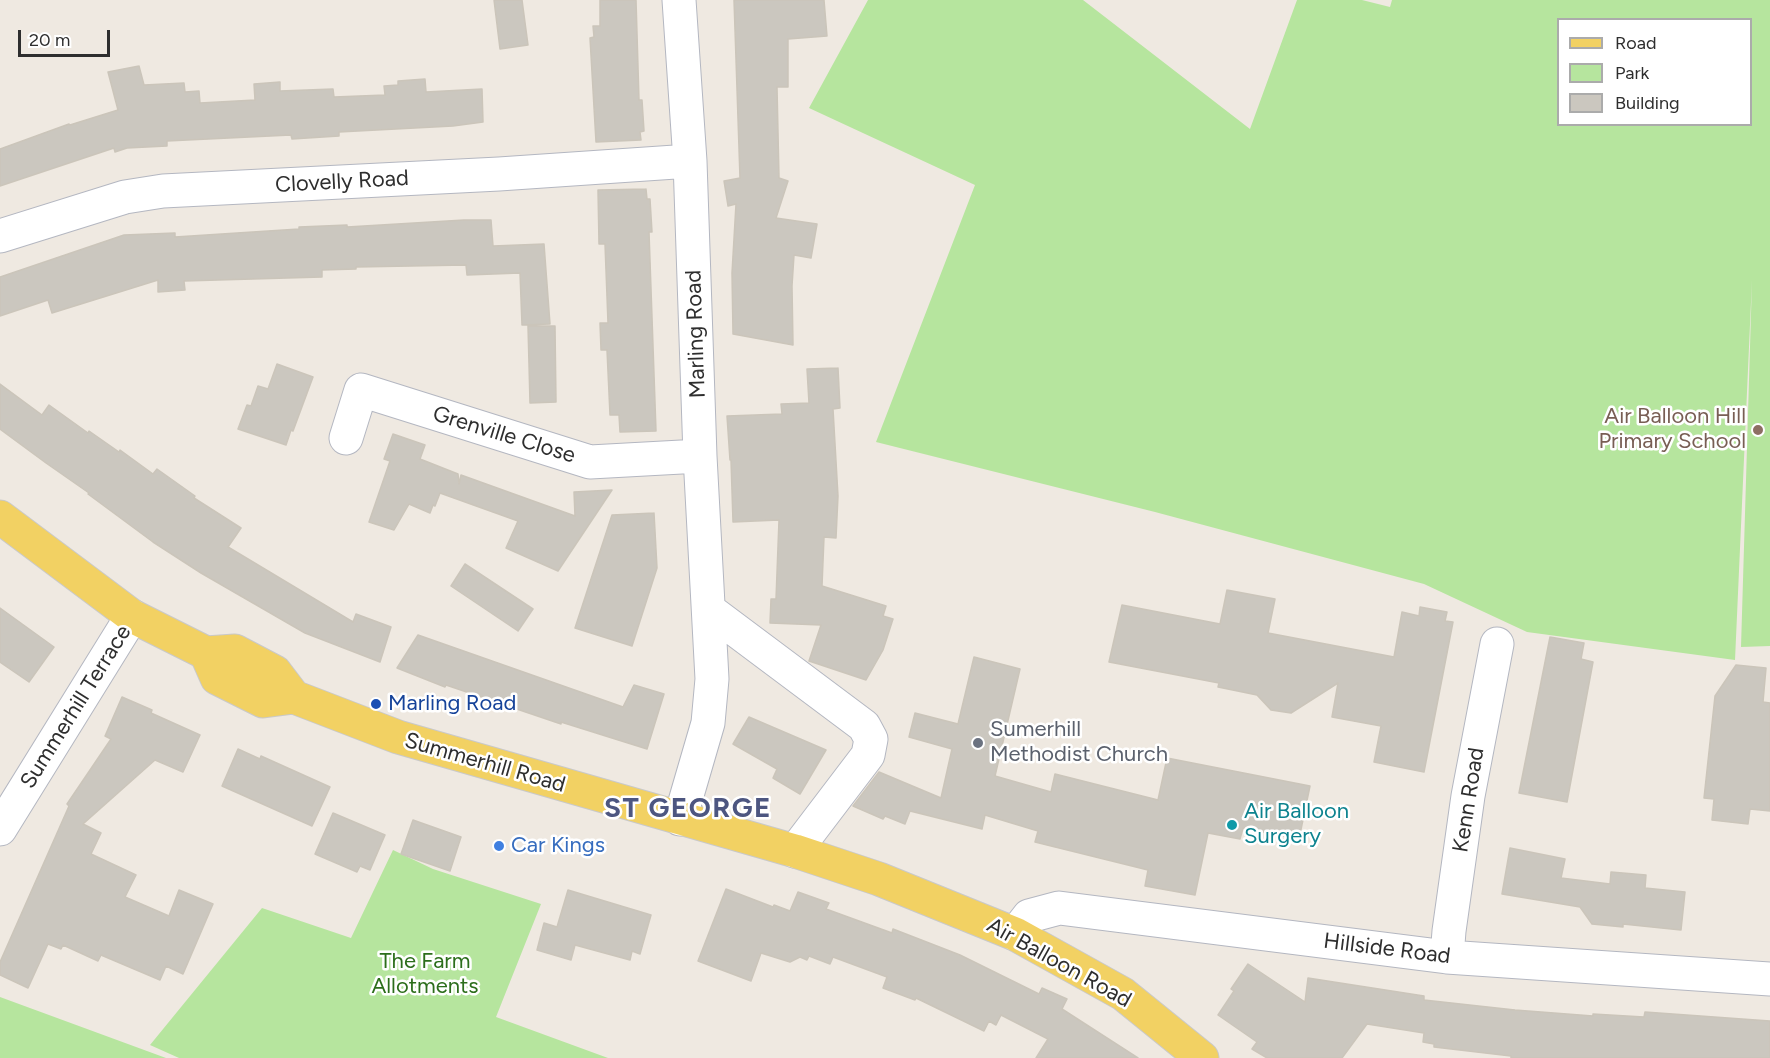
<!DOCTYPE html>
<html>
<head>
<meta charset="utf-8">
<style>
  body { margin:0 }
  #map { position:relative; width:1770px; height:1058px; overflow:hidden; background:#efe9e1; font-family:Figtree,sans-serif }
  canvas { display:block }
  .legend { position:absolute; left:1557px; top:18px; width:195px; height:108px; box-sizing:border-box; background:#fff; border:2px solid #ababab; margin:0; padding:8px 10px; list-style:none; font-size:18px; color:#2e2e2e }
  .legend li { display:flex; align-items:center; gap:12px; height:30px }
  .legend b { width:30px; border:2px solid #ababab }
  .scale { position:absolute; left:18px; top:30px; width:92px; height:27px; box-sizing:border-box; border:3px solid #2e2e2e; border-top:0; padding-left:8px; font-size:18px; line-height:21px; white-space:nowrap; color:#2e2e2e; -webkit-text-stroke:4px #fff; paint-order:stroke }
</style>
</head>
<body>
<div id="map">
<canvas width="1770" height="1058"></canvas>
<ul class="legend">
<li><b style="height:8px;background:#f2d163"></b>Road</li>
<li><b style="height:16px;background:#b6e59e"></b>Park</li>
<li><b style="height:16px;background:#cbc7bf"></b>Building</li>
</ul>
<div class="scale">20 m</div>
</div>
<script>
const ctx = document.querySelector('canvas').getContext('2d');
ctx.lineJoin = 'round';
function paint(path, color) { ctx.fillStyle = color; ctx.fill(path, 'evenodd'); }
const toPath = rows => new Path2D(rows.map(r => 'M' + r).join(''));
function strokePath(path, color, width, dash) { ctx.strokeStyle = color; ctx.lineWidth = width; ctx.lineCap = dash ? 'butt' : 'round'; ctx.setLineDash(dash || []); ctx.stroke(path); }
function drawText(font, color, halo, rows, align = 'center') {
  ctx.font = font + ' Figtree,sans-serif'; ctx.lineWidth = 5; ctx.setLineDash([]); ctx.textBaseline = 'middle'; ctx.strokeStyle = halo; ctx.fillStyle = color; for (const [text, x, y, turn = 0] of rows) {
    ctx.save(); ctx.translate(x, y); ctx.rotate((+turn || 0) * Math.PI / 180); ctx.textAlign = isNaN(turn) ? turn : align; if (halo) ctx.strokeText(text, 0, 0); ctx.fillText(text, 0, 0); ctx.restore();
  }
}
paint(toPath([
  [868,0,1083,0,1250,129,1297,0,1362,0,1390,7,1392,0,1770,0,1770,646,1741,647,1752,280,1735,660,1527,632,1424,584,1155,512,876,442,975,185,809,108],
  [1558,20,1750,20,1750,124,1558,124],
  [393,850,433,869,541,904,496,1017,608,1058,179,1058,150,1045,262,908,351,938],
  [0,997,166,1058,0,1058]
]), '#b6e59e');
const building = toPath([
  [494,0,522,0,528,45,500,49,494,0],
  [600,0,636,0,639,100,642,100,644,131,640,132,641,140,596,142,590,38,594,37,593,26,600,26,600,0],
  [734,0,824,0,827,36,788,39,788,87,777,87,779,178,788,181,776,218,817,224,811,258,794,255,792,286,793,345,733,334,732,273,736,204,728,206,724,181,740,178,734,0],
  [139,66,144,85,184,83,185,92,199,91,200,103,255,100,254,84,280,82,280,91,333,89,334,97,385,95,384,86,398,85,398,81,425,79,426,92,482,89,483,122,453,126,339,132,339,136,292,139,291,135,167,141,167,146,127,148,115,152,114,148,0,186,0,149,69,124,70,125,118,110,108,72,139,66],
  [646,189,647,199,650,199,652,232,649,232,656,431,620,432,619,415,610,415,607,350,601,350,600,323,608,323,605,244,599,244,598,190,646,189],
  [464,220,491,220,493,246,544,244,550,324,522,325,520,273,467,275,466,265,356,267,356,269,322,270,322,277,184,281,185,290,158,292,158,280,52,313,48,300,0,316,0,277,124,235,175,233,175,237,299,229,299,227,347,225,347,227,464,220],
  [528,326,555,326,556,402,530,403,528,326],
  [277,364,313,377,293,431,291,430,286,445,238,429,247,405,251,406,258,386,268,389,277,364],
  [838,368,840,408,833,409,838,496,836,538,824,537,822,586,886,606,883,616,893,619,883,650,866,680,809,661,821,625,770,623,771,599,776,599,779,520,733,522,731,460,730,460,727,416,782,414,781,404,809,403,807,369,838,368],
  [0,384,42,415,49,405,88,433,89,431,119,452,120,450,153,474,157,469,195,496,194,498,241,528,228,547,353,622,356,614,391,627,380,662,305,633,201,573,153,542,88,494,89,493,46,463,0,429,0,384],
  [393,434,425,445,420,459,458,474,459,484,461,475,575,516,574,492,612,490,558,571,506,548,518,521,440,493,435,506,433,505,430,513,409,504,394,530,369,522,390,461,384,459,393,434],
  [654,513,657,568,632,646,575,628,612,515,654,513],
  [465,564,533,609,518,631,451,586,465,564],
  [1227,590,1275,599,1268,633,1394,657,1402,612,1419,616,1420,607,1447,612,1445,621,1453,622,1424,772,1374,762,1381,726,1332,717,1338,683,1291,713,1271,710,1257,695,1218,687,1219,683,1109,662,1122,605,1220,624,1227,590],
  [0,608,54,647,29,682,0,662,0,608],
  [418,635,623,707,634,685,664,694,647,749,561,722,561,724,446,685,445,687,397,668,418,635],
  [1550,637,1584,643,1581,659,1593,662,1567,802,1519,793,1550,637],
  [974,657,1020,669,995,776,1051,792,1055,774,1158,800,1167,758,1310,786,1299,839,1243,828,1240,839,1208,833,1195,895,1145,886,1148,870,1035,842,1038,831,985,815,982,829,910,811,905,824,885,816,883,819,853,806,879,772,941,798,952,749,909,737,915,713,958,724,974,657],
  [1736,665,1766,668,1763,702,1770,703,1770,811,1750,809,1748,824,1712,820,1714,799,1704,798,1715,696,1736,665],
  [122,697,152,710,151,713,200,735,183,772,155,760,83,824,101,833,91,854,136,875,125,897,169,916,179,890,213,904,183,974,166,966,160,980,101,955,98,961,63,945,61,949,48,944,28,988,0,975,0,962,69,806,67,804,111,739,105,736,122,697],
  [749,717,826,750,800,794,773,778,777,769,733,744,749,717],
  [238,749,260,759,261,756,330,787,312,826,222,786,238,749],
  [333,813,385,835,370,870,360,866,357,872,315,854,333,813],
  [413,820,461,837,450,871,401,854,413,820],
  [1510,848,1565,859,1561,878,1610,884,1611,872,1646,875,1645,888,1685,892,1681,930,1623,924,1623,927,1592,924,1580,907,1502,894,1510,848],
  [726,889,773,907,774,905,790,911,798,892,829,903,826,909,892,933,893,929,960,955,1039,994,1042,988,1067,999,1062,1009,1138,1058,1036,1058,1048,1039,1001,1015,996,1025,989,1021,984,1031,916,998,915,1000,883,988,887,977,833,957,830,964,809,956,807,960,800,957,790,962,761,953,751,981,698,961,726,889],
  [568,890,651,915,640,954,632,951,630,960,575,945,571,960,537,950,544,923,557,927,568,890],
  [1248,964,1305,1002,1308,978,1424,996,1424,1000,1515,1010,1593,1016,1593,1014,1644,1017,1645,1012,1770,1021,1770,1058,1511,1058,1511,1056,1434,1047,1434,1044,1423,1042,1424,1033,1367,1024,1342,1058,1267,1058,1252,1049,1257,1042,1218,1015,1234,991,1231,989,1248,964]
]);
paint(building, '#cbc7bf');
strokePath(building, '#cbc5ba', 1.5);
const minor = toPath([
  [679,0,690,161,700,456,712,679,708,723,680,819],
  [0,236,125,197,163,191,499,174,690,161],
  [346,438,361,390,590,462,700,456],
  [709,610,864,726,871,739,868,755,795,851],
  [0,829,132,616],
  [1015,934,1029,916,1059,908,1447,957,1770,979],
  [1447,957,1449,931,1468,796,1497,644]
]);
const major = toPath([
  [0,517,132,616,206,653,235,651,275,672,294,697],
  [206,653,217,678,263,701,294,697,398,737,795,851,879,879,1015,934,1123,994,1202,1058]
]);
strokePath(minor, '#b4b7c1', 35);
strokePath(major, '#c9c9c9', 35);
strokePath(minor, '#fff', 33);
strokePath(major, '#f2d163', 33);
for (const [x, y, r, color] of [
  [1758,430,6,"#8d6e63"],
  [376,704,6,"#1a4fb4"],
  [978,743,6,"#6b7280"],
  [1232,825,6,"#0f9aa8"],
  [499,846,6,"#3f7fe0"]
]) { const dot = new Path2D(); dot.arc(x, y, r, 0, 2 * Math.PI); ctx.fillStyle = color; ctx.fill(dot); strokePath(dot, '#fff', 2); }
drawText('22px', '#2e2e2e', '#fff', [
  ["Clovelly Road",342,182,-3],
  ["Marling Road",696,334,-92],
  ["Grenville Close",504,435,17],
  ["Summerhill Terrace",76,707,-58],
  ["Summerhill Road",485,763,16],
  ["Kenn Road",1469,800,-81],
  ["Hillside Road",1387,949,7],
  ["Air Balloon Road",1059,963,29]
]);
drawText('22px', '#785e54', '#fff', [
  ["Air Balloon Hill",1746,417],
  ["Primary School",1746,442]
], 'right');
drawText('22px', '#164399', '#fff', [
  ["Marling Road",388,704]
], 'left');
drawText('22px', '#5b616d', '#fff', [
  ["Sumerhill",990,730],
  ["Methodist Church",990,755]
], 'left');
drawText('22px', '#0d838f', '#fff', [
  ["Air Balloon",1244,812],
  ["Surgery",1244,837]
], 'left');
drawText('22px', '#366cbe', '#fff', [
  ["Car Kings",511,846]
], 'left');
drawText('22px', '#2c6e1b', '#fff', [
  ["The Farm",425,962],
  ["Allotments",425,987]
]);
ctx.letterSpacing = '1.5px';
drawText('bold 28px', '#4d5680', '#fff', [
  ["ST GEORGE",688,809]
]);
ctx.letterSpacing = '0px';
</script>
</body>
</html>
